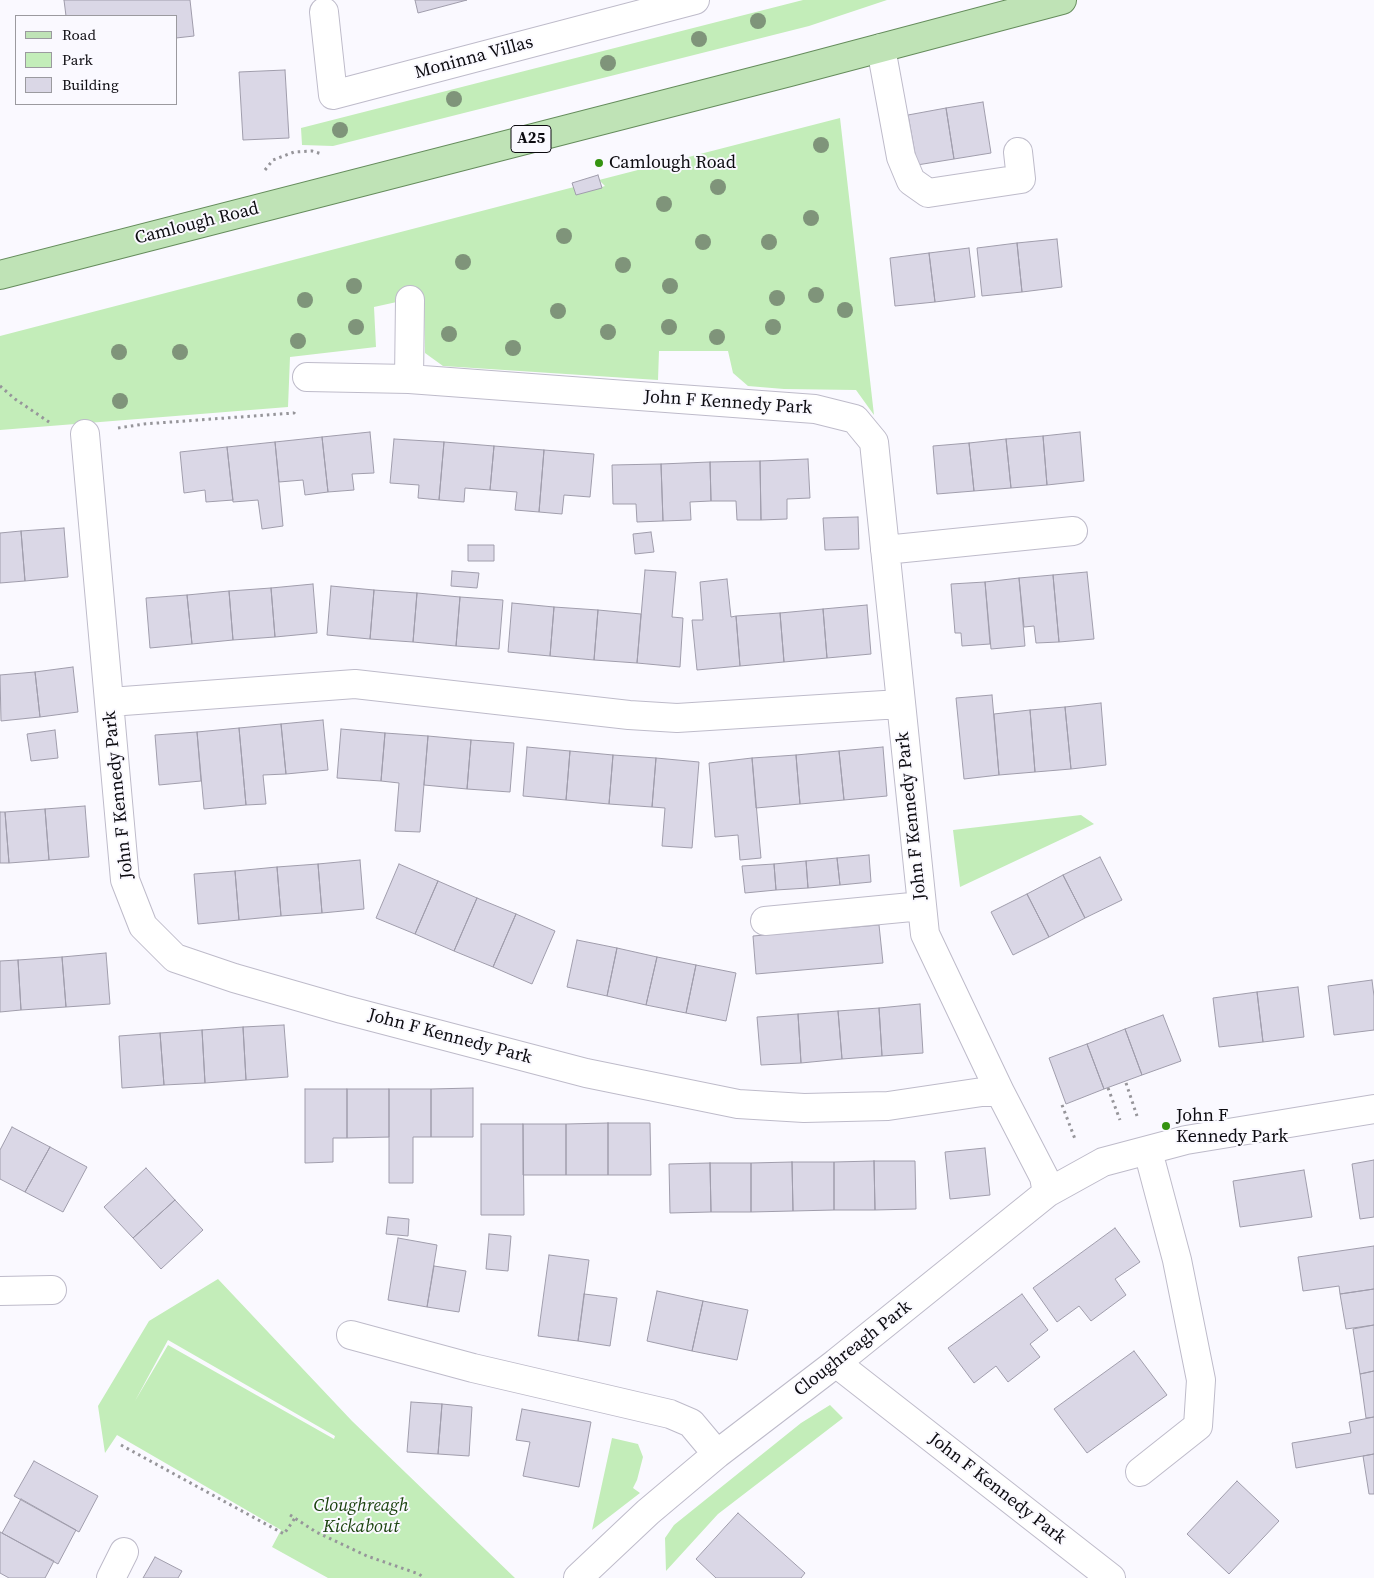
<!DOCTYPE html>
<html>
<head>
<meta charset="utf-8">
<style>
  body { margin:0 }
  #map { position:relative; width:1374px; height:1578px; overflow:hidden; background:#faf9ff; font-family:"Source Serif 4",serif }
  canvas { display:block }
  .legend { position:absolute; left:15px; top:15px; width:162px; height:90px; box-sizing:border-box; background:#faf9ff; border:1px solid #9b9a9f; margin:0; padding:6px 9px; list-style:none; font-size:15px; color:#0c0b10 }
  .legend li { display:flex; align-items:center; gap:10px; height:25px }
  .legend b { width:25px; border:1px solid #9b9a9f }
</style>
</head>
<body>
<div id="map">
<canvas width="1374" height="1578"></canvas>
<ul class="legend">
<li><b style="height:6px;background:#bfe3b6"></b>Road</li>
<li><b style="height:14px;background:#c3edb9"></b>Park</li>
<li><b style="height:14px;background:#dad7e6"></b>Building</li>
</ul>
</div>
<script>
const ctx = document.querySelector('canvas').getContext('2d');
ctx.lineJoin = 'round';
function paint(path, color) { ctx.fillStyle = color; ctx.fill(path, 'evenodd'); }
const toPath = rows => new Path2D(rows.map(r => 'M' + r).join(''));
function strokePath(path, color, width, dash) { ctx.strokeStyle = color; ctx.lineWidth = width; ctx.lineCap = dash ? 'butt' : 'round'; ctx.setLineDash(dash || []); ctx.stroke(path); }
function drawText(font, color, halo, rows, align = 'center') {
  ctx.font = font + ' "Source Serif 4",serif'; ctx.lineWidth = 4; ctx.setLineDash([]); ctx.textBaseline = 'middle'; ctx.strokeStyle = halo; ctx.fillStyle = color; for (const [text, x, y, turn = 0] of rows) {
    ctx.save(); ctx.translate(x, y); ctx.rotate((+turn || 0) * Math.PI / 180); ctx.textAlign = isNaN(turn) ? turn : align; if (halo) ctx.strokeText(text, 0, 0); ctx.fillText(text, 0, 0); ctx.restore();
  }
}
paint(toPath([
  [803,0,887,0,809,26,333,146,302,145,301,128],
  [840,118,874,415,856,390,784,389,748,386,733,373,728,351,659,351,658,380,443,366,425,353,424,296,374,307,376,347,290,357,288,407,0,430,0,336,574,187,582,193,605,186,599,180],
  [1081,815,1094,824,960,887,953,830],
  [218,1279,352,1421,515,1578,328,1578,272,1547,281,1530,117,1435,105,1453,98,1406,149,1321],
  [168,1340,335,1436,334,1439,168,1345,135,1401],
  [830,1405,843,1418,718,1514,666,1571,665,1538,674,1525,801,1423],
  [612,1438,638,1444,643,1457,637,1480,633,1488,640,1493,592,1530]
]), '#c3edb9');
const building = toPath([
  [64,0,190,0,194,36,176,38,176,16,66,16,64,0],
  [415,0,467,0,418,13,415,0],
  [285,70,289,138,243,140,239,72,285,70],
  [983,102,991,153,954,159,946,108,983,102],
  [946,108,954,159,917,165,908,115,946,108],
  [598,175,602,188,576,195,572,183,598,175],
  [1057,239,1062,287,1022,292,1017,243,1057,239],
  [1017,243,1022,292,982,296,977,248,1017,243],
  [969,248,975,297,935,302,929,253,969,248],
  [929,253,935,302,895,306,890,258,929,253],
  [370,432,374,473,352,474,354,490,328,492,322,437,370,432],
  [1080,432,1084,481,1047,485,1043,436,1080,432],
  [1043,436,1047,485,1011,488,1006,439,1043,436],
  [322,437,328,492,305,495,303,480,279,482,275,442,322,437],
  [394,439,444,442,439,500,418,498,419,485,390,483,394,439],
  [1006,439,1011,488,974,491,969,443,1006,439],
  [275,442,283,526,262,529,258,500,233,502,227,447,275,442],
  [444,442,494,446,490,490,465,488,464,502,439,500,444,442],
  [969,443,974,491,937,494,933,446,969,443],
  [494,446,544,450,539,512,515,510,517,492,490,490,494,446],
  [227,447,233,500,206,502,205,490,184,493,180,452,227,447],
  [544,450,594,454,590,497,564,495,562,514,539,512,544,450],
  [808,459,810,498,787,499,787,519,761,520,760,461,808,459],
  [760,461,761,520,737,520,736,501,711,501,710,462,760,461],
  [710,462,711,501,690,502,691,520,663,521,661,464,710,462],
  [661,464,663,521,637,522,636,504,613,504,612,465,661,464],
  [858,517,859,549,825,550,823,518,858,517],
  [64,528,68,577,25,581,21,531,64,528],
  [21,531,25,581,0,583,0,533,21,531],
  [651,532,654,552,635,554,633,534,651,532],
  [468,545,494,545,494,561,468,561,468,545],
  [645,570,676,572,672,617,683,618,680,667,637,663,645,570],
  [452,571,479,573,477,588,451,586,452,571],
  [1087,572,1094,639,1059,642,1053,575,1087,572],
  [1053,575,1059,642,1036,643,1034,626,1024,627,1019,578,1053,575],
  [1019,578,1025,646,991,649,985,582,1019,578],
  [727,579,731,617,736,616,740,666,697,670,692,620,703,620,700,582,727,579],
  [985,582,990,644,962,646,961,633,955,633,951,584,985,582],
  [313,584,317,633,275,637,271,588,313,584],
  [331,586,374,590,370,639,327,635,331,586],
  [271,588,275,637,233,640,229,591,271,588],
  [374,590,417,593,413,642,370,639,374,590],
  [229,591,233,640,192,644,187,595,229,591],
  [417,593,460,597,456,646,413,642,417,593],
  [187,595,192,644,150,648,146,598,187,595],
  [460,597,503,600,499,649,456,646,460,597],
  [512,603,554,607,550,656,508,652,512,603],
  [867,605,871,654,827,658,823,609,867,605],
  [554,607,598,610,594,660,550,656,554,607],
  [823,609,827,658,784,662,780,613,823,609],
  [598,610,641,614,637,663,594,660,598,610],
  [780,613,784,662,740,666,736,616,780,613],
  [73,667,78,712,40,717,35,672,73,667],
  [35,672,40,717,1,721,0,675,35,672],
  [992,695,999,775,964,779,956,698,992,695],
  [1101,703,1106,765,1071,769,1065,707,1101,703],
  [1065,707,1071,769,1035,772,1030,710,1065,707],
  [1030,710,1035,772,999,775,994,714,1030,710],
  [323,720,328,770,286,774,281,724,323,720],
  [281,724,286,774,263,775,266,804,246,805,239,728,281,724],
  [239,728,246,805,204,809,197,732,239,728],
  [341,729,385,733,381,781,337,778,341,729],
  [55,730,58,758,31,761,27,734,55,730],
  [197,732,201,781,159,785,155,735,197,732],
  [385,733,428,736,420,832,395,831,399,783,381,781,385,733],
  [428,736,471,740,467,789,424,785,428,736],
  [471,740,514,743,510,792,467,789,471,740],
  [527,747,570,751,566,800,523,796,527,747],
  [883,747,887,796,844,800,839,751,883,747],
  [570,751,613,755,609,804,566,800,570,751],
  [839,751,844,800,800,804,796,755,839,751],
  [613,755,656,758,652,807,609,804,613,755],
  [796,755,800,804,756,808,752,758,796,755],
  [656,758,699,762,692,848,662,846,665,808,652,807,656,758],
  [752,758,761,858,740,860,738,835,715,837,709,763,752,758],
  [85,806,89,857,49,860,45,809,85,806],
  [45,809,49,860,9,863,5,812,45,809],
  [0,812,5,812,9,863,0,863,0,812],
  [869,855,871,882,840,885,837,858,869,855],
  [1100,857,1122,900,1085,918,1063,875,1100,857],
  [837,858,840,885,808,888,806,861,837,858],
  [360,860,364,909,322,913,318,864,360,860],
  [806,861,808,888,776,890,774,864,806,861],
  [318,864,322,913,281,916,277,867,318,864],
  [399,864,438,881,415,934,376,918,399,864],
  [774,864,776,890,745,893,742,866,774,864],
  [277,867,281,916,239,920,235,871,277,867],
  [235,871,239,920,198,924,194,874,235,871],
  [1063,875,1085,918,1049,937,1027,894,1063,875],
  [438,881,477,898,454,951,415,934,438,881],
  [1027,894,1049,937,1013,955,991,912,1027,894],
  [477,898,516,914,493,967,454,951,477,898],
  [516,914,555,931,532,984,493,967,516,914],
  [879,925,883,963,756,974,753,936,879,925],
  [577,940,617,948,607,996,567,987,577,940],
  [617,948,657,957,646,1005,607,996,617,948],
  [106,953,110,1004,66,1007,62,957,106,953],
  [62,957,66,1007,21,1010,18,960,62,957],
  [657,957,696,965,686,1013,646,1005,657,957],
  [18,960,21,1010,0,1012,0,961,18,960],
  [696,965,736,973,726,1021,686,1013,696,965],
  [1372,980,1374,996,1374,1030,1334,1035,1328,986,1372,980],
  [1298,987,1304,1037,1263,1042,1257,992,1298,987],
  [1257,992,1263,1042,1219,1047,1213,998,1257,992],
  [920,1004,923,1053,882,1056,879,1008,920,1004],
  [879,1008,882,1056,842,1059,838,1011,879,1008],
  [838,1011,842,1059,801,1063,798,1014,838,1011],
  [798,1014,801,1063,761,1065,757,1017,798,1014],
  [1163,1015,1181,1061,1142,1075,1125,1029,1163,1015],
  [284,1025,288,1077,246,1080,243,1027,284,1025],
  [243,1027,246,1080,205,1083,202,1030,243,1027],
  [1125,1029,1142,1075,1104,1089,1087,1044,1125,1029],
  [202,1030,205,1083,164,1085,160,1033,202,1030],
  [160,1033,164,1085,122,1088,119,1036,160,1033],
  [1087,1044,1104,1089,1066,1104,1049,1058,1087,1044],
  [473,1088,473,1137,431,1137,431,1089,473,1088],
  [305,1089,347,1089,347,1138,333,1138,333,1162,305,1163,305,1089],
  [347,1089,389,1089,389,1137,347,1138,347,1089],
  [389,1089,431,1089,431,1137,413,1137,413,1183,389,1183,389,1089],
  [608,1123,650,1123,651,1175,608,1175,608,1123],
  [608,1123,608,1175,566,1175,566,1124,608,1123],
  [481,1124,523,1124,524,1215,481,1215,481,1124],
  [523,1124,566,1124,566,1175,523,1175,523,1124],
  [12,1127,50,1147,25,1192,0,1179,0,1150,12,1127],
  [50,1147,87,1167,63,1212,25,1192,50,1147],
  [985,1148,990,1195,950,1199,945,1152,985,1148],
  [1374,1160,1374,1217,1360,1219,1352,1164,1374,1160],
  [874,1161,875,1210,834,1210,834,1162,874,1161],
  [874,1161,915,1161,916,1209,875,1210,874,1161],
  [792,1162,834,1162,834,1210,793,1211,792,1162],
  [792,1162,793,1211,751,1212,751,1163,792,1162],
  [710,1163,711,1212,670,1213,669,1164,710,1163],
  [710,1163,751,1163,751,1212,711,1212,710,1163],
  [146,1168,175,1200,133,1238,104,1207,146,1168],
  [1304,1170,1312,1217,1240,1227,1233,1181,1304,1170],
  [175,1200,203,1230,161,1269,133,1238,175,1200],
  [388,1217,409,1219,408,1236,386,1234,388,1217],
  [1115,1228,1140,1262,1115,1279,1126,1295,1091,1321,1079,1306,1057,1322,1033,1288,1115,1228],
  [489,1234,511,1236,508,1271,486,1269,489,1234],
  [398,1238,437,1245,427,1307,388,1300,398,1238],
  [1374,1246,1374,1289,1340,1294,1339,1286,1303,1291,1298,1257,1374,1246],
  [549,1255,589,1260,578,1341,538,1336,549,1255],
  [434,1266,466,1271,459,1312,427,1307,434,1266],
  [1374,1289,1374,1325,1346,1329,1340,1294,1374,1289],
  [657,1291,703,1301,692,1351,647,1341,657,1291],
  [584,1294,617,1298,610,1346,578,1341,584,1294],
  [1022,1294,1048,1330,1030,1344,1040,1357,1008,1382,996,1366,974,1383,948,1348,1022,1294],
  [703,1301,748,1310,737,1360,692,1351,703,1301],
  [1374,1325,1374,1371,1360,1374,1353,1329,1374,1325],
  [1134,1351,1167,1395,1087,1453,1054,1409,1134,1351],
  [1374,1371,1374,1417,1366,1418,1360,1374,1374,1371],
  [411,1402,442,1404,438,1454,407,1452,411,1402],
  [442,1404,472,1407,469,1456,438,1454,442,1404],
  [522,1409,591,1422,579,1487,523,1476,530,1442,516,1440,522,1409],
  [1374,1417,1374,1454,1296,1468,1292,1443,1351,1433,1349,1422,1374,1417],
  [1374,1454,1374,1494,1369,1494,1363,1456,1374,1454],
  [34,1461,98,1496,79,1532,14,1496,34,1461],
  [1237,1481,1279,1521,1229,1574,1187,1534,1237,1481],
  [21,1499,76,1530,58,1564,2,1533,21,1499],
  [738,1513,805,1573,801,1578,716,1578,696,1559,738,1513],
  [0,1532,54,1561,45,1578,9,1578,0,1573,0,1532],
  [155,1557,182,1571,178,1578,143,1578,155,1557]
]);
paint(building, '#dad7e6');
strokePath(building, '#a09dac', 1);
const minor = toPath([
  [324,12,333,95,695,0],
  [881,48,901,157,911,181,928,193,1021,179,1018,152],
  [307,377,409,379,815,409,855,419,874,442,925,934,1000,1092],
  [409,379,410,300],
  [85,434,125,880,143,926,175,958,234,978,342,1009,586,1073,738,1104,804,1108,888,1106,982,1092,1000,1092,1044,1177,1047,1193],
  [885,550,1073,531],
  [110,702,355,684,629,715,677,718,900,704],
  [765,921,922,906],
  [0,1291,52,1290],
  [351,1335,473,1368,670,1414,691,1423,717,1454],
  [836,1363,1111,1578],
  [1140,1472,1198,1426,1201,1380,1177,1260,1148,1151],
  [111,1578,124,1552],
  [578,1578,648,1512,717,1454,836,1363,1047,1193,1103,1162,1186,1140,1374,1109]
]);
const primary = toPath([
  [0,275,790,72,1062,0]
]);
strokePath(minor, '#bebbca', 30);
strokePath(primary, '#658c5c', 30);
strokePath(toPath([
  [265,170,273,160,294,152,312,151,322,154],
  [0,386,15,399,52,424],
  [118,428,144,424,294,413,295,411],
  [1126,1083,1137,1116],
  [1108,1088,1120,1120],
  [1062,1105,1075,1139],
  [121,1445,284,1534,295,1518],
  [290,1515,316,1532,367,1556,419,1574,424,1578]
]), '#96959a', 3, [2.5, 4]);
strokePath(minor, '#fff', 28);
strokePath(primary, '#bfe3b6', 28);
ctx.fillStyle = '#7f947a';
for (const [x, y] of [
  [758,21],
  [699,39],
  [608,63],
  [454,99],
  [340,130],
  [821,145],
  [718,187],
  [664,204],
  [811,218],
  [564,236],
  [703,242],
  [769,242],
  [463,262],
  [623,265],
  [354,286],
  [670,286],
  [816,295],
  [777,298],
  [305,300],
  [845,310],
  [558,311],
  [356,327],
  [669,327],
  [773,327],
  [608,332],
  [449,334],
  [717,337],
  [298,341],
  [513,348],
  [119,352],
  [180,352],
  [120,401]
]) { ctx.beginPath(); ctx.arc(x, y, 8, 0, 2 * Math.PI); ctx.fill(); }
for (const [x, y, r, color] of [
  [599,163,5,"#359310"],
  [1166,1126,5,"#359310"]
]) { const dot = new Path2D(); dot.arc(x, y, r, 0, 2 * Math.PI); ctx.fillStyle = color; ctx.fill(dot); strokePath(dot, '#faf9ff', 2); }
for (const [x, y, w] of [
  [531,139,40]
]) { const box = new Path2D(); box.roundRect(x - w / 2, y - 13.5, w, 27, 4); ctx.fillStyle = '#faf9ff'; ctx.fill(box); strokePath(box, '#0c0b10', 1); }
drawText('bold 16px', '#0c0b10', null, [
  ["A25",531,139]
]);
drawText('18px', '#0c0b10', '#faf9ff', [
  ["Moninna Villas",474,58,-15],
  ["Camlough Road",197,224,-14],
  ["John F Kennedy Park",728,403,4],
  ["John F Kennedy Park",119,795,-96],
  ["John F Kennedy Park",912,816,-96],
  ["John F Kennedy Park",450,1037,15],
  ["Cloughreagh Park",853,1349,-38],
  ["John F Kennedy Park",997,1489,38]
]);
drawText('18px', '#0c0b10', '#faf9ff', [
  ["Camlough Road",609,163],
  ["John F",1176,1116],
  ["Kennedy Park",1176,1137]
], 'left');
drawText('italic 18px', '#1a420d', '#faf9ff', [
  ["Cloughreagh",361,1506],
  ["Kickabout",361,1527]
]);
</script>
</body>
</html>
